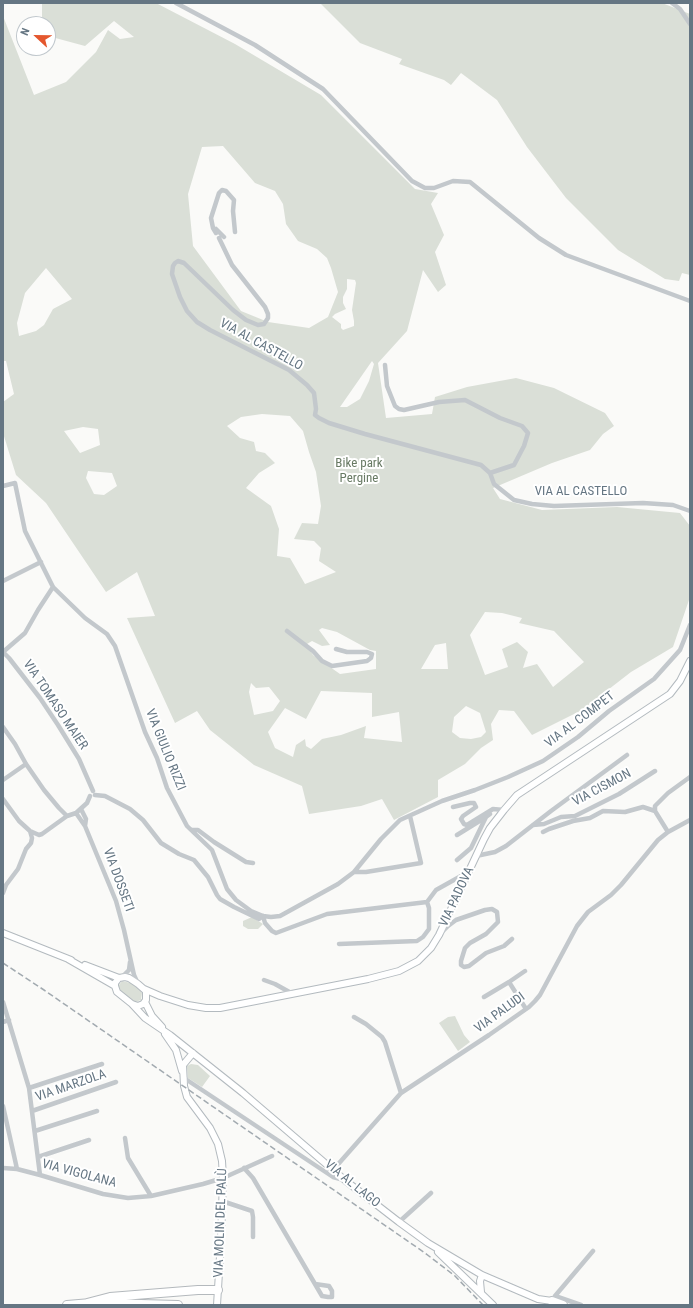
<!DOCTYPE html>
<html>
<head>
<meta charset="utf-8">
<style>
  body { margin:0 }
  #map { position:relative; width:693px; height:1308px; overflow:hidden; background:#fafaf8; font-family:"Roboto Condensed",sans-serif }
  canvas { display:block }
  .frame { position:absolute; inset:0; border:4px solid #657683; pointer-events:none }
  .north { position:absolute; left:16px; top:16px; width:40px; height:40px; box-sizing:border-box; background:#fff; border:1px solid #c1c8cd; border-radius:50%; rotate:292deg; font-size:11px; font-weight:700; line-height:16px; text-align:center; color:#657683 }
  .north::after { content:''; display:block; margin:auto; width:14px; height:18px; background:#e4572e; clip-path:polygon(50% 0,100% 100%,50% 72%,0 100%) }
</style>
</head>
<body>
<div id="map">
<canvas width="693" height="1308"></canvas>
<div class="frame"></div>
<div class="north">N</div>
</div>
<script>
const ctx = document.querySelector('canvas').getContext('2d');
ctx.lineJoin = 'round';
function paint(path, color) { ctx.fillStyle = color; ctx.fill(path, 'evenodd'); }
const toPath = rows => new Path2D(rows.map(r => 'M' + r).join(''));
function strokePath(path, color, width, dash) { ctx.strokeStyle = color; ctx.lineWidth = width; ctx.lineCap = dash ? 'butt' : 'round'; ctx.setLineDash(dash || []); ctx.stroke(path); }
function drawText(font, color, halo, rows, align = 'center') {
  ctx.font = font + ' "Roboto Condensed",sans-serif'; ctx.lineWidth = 4; ctx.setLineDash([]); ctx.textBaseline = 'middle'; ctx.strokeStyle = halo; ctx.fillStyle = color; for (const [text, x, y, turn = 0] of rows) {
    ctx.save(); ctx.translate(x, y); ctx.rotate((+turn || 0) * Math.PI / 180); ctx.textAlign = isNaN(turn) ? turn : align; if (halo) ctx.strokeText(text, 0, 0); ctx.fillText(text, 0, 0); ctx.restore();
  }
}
paint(toPath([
  [42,3,156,3,235,44,321,95,415,189,438,193,431,204,444,235,435,252,446,285,438,292,423,270,407,331,378,363,386,418,432,414,435,397,467,387,516,378,554,388,605,413,614,426,603,434,590,450,552,463,493,488,500,499,542,510,617,507,680,513,690,526,690,597,673,647,631,672,582,710,532,735,514,711,499,710,491,724,493,740,481,748,465,764,438,780,438,797,394,820,382,799,361,806,309,814,302,786,254,765,210,730,197,711,175,723,127,618,155,616,137,572,106,592,46,503,16,475,3,433,3,402,14,394,6,361,3,361,3,16,34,95,66,82,96,52,108,30,120,39,134,37,114,21,85,46,48,36,48,24,42,24],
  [223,146,255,183,275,191,283,204,286,224,298,241,317,249,327,258,331,268,338,292,328,317,309,328,268,322,241,311,193,246,188,194,202,147],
  [46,268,72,299,53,309,44,325,36,331,19,336,17,323,25,293],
  [347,279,355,280,356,283,352,310,354,321,354,326,343,330,341,328,341,324,332,317,335,314,346,309,343,303,343,297,347,289],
  [372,361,374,364,369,381,360,399,347,407,340,407],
  [262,414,290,416,303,431,309,452,316,472,321,506,318,524,302,523,294,539,314,541,321,548,319,561,336,572,305,584,290,558,277,556,279,529,271,506,246,488,259,473,275,463,265,453,256,451,254,442,240,438,227,426,241,417],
  [83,427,98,429,100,445,80,453,64,431],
  [88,471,112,473,117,486,104,495,94,494,86,478],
  [485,612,502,613,522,618,519,623,554,631,584,662,553,687,537,664,523,668,528,652,517,642,502,649,508,667,485,675,470,635],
  [322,628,337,632,370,650,376,651,376,669,340,674,313,655,307,644,312,641,322,646,330,645,319,630],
  [446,643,448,669,421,669,435,645],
  [251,683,256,688,269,687,280,701,273,711,254,715,249,692],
  [321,691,372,693,372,717,399,712,402,742,364,738,366,726,341,735,322,739,311,749,306,746,305,739,296,745,293,757,275,748,268,732,285,708,306,719],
  [466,706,480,713,486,732,481,737,471,739,460,738,452,732,454,717],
  [320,3,662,3,690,14,690,95,689,97,690,106,690,275,682,273,679,281,665,279,618,250,566,198,527,147,497,100,461,73,451,85,444,80,399,64,402,59,360,43],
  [252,917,263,924,258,929,248,929,243,926,243,921],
  [122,981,131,983,140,990,142,993,141,1000,135,1002,122,993,119,989,119,985],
  [455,1016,464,1035,470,1042,458,1051,439,1023,448,1017],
  [191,1064,198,1065,210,1076,202,1087,188,1078,187,1066]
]), '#dadfd7');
const secondary = toPath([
  [3,933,71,960],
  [68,959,115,986,117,992,132,1004,138,1006,143,1004,146,1000,146,991,138,984,129,978,125,977,119,978,115,983,115,986],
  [85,965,119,978],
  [144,989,160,996,188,1005,206,1008,220,1008,368,979,399,971,418,961,431,948,439,935,484,839,490,828,504,810,517,795,670,694,680,681,690,661],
  [145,1002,152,1016,162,1027],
  [132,1004,145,1018,170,1035,243,1093,346,1181,399,1222,428,1243,482,1275,538,1299,552,1301],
  [165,1034,176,1050,182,1071],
  [193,1053,183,1065,184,1086,187,1097,210,1128,218,1144,222,1161,223,1178,221,1240,217,1305],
  [438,1252,493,1305],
  [481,1292,480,1281,482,1275]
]);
const highway = toPath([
  [552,1301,563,1305],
  [87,1303,110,1297,198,1290,218,1290],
  [103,1303,178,1305],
  [67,1305,91,1303]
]);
strokePath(secondary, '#b3babf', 8);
strokePath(highway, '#b4b9bd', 10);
strokePath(toPath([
  [176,3,255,45,323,89,412,181,425,188,434,188,453,181,470,182,539,238,566,255,690,301],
  [672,3,680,9,690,24],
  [216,229,224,237],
  [216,233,213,228,211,218,219,193,222,190,226,191,234,200,233,211,235,232],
  [219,238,232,265,265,307,268,314,268,318,264,324,258,325,246,320,233,310,184,263,178,261,175,263,173,266,172,274,180,297,187,311,197,322,210,330,289,370,307,385,314,393,316,409,315,415,319,418,329,423,365,434,481,465,490,473,494,484,514,500,532,504,554,506,643,503,673,505,690,511],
  [385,365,387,386,395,406,399,409,404,410,439,402,465,400,500,418,522,426,528,433,524,446,514,465,490,473],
  [3,486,15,483,25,531,53,587,85,618,107,634,115,646,145,732,157,758,167,788,187,826,212,850,227,889,236,900,251,911,263,916,271,917,280,916,338,884,354,872,381,839,400,820,442,801,475,790,508,777,543,761,578,737,609,711,654,679,680,650,690,625],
  [3,581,41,562],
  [287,631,313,651,322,661,332,666,367,661,371,658,372,654,367,652,347,652,336,649],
  [3,652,9,658,40,698,58,725,79,759,93,791],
  [3,652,25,633,38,610,53,587],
  [3,727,15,744,26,764,44,790,59,808,67,816],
  [3,780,26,764],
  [95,795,105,796,130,809,143,820,161,843,179,854,194,860,208,877,217,895,220,899,234,907,259,919,263,916],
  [3,799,19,821,30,831,39,835,42,834,67,816,76,813,87,803,90,796],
  [453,807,470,803,474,803,476,807,463,816,461,819,464,824,467,825,493,809,504,810],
  [81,809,86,819,85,826],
  [76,813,85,826,116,901,124,930,134,975,138,984],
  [533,825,544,824,561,817,575,816,619,794,655,771],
  [192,830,198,830,214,842,246,862,253,863],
  [543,832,549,829,573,821,590,818,603,811,625,812,643,807,655,811],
  [668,832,655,811,655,806,668,793,690,777],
  [457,835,486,817],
  [476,856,495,852,506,846,551,811,627,755],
  [457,860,471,848,486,817,490,814],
  [354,872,366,872,421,863,410,816],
  [3,893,6,885,18,869,26,849,31,843,32,838,30,831],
  [427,902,436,890,461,876,466,877],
  [263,916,265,923,272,931,276,933,327,914,427,902,429,908,429,929,423,937,417,941,339,944],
  [442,932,448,926,456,920,485,910,492,909,497,912,498,922,486,934,470,943,465,948,461,961,461,965,464,967,469,966,486,953,504,946,512,939],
  [122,977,129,970,130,962],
  [264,980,275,984,293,994],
  [509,982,526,1009],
  [484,997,509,982,525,971],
  [3,1002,29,1088,40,1175],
  [354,1017,366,1024,382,1037,385,1042,401,1093],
  [3,1022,9,1020],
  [184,1078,333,1177,344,1180],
  [29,1088,102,1064],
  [3,1106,17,1169],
  [32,1111,116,1082],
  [35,1131,97,1111],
  [125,1138,128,1158,151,1196],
  [38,1157,89,1140],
  [3,1168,17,1169,40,1175,103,1194,128,1198,151,1196,203,1184,223,1178,272,1156],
  [244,1168,253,1178,322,1296,328,1297,332,1297,332,1291,329,1286,315,1284],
  [333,1170,401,1093,489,1035,529,1007,535,1001,540,995,577,926,588,912,611,895,621,885,658,840,668,832,690,820],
  [222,1201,252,1211,253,1217,253,1237],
  [399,1222,431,1193],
  [555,1296,593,1251],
  [554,1298,555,1296,581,1305]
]), '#c3c8cc', 4.5);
strokePath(secondary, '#fff', 6);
strokePath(highway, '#fff', 8);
strokePath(toPath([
  [3,963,44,990,425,1253,455,1276,483,1305]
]), '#a2aab0', 1.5, [6, 3]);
drawText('13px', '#657683', '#fff', [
  ["VIA AL CASTELLO",261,345,29],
  ["VIA AL CASTELLO",581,492],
  ["VIA TOMASO MAIER",55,705,56],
  ["VIA AL COMPET",580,720,-37],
  ["VIA GIULIO RIZZI",165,750,68],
  ["VIA CISMON",602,788,-28],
  ["VIA DOSSETI",118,880,70],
  ["VIA PADOVA",457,897,-65],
  ["VIA PALUDI",500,1013,-36],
  ["VIA MARZOLA",71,1086,-19],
  ["VIA VIGOLANA",79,1174,15],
  ["VIA AL LAGO",352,1184,39],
  ["VIA MOLIN DEL PALÙ",221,1223,-88]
]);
drawText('13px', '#687a64', '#fff', [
  ["Bike park",359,464],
  ["Pergine",359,479]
]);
</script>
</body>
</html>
